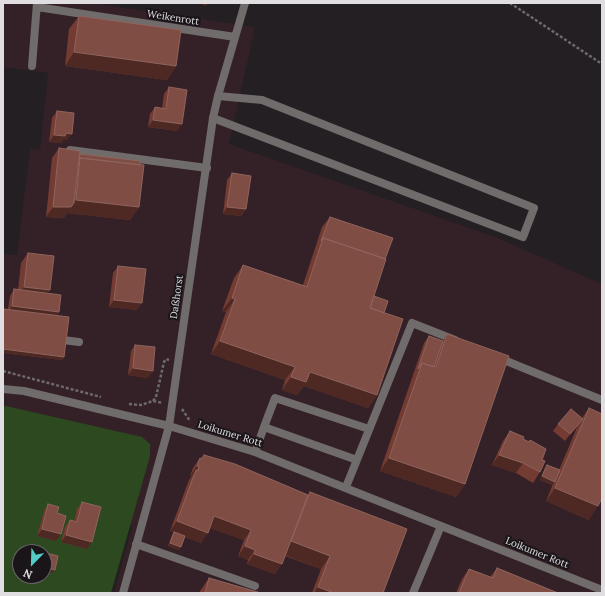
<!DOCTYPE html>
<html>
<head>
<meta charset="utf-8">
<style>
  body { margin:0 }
  #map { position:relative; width:605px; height:596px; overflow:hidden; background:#231f23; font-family:Lora,serif }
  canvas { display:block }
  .frame { position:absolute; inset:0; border:4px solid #e1dee1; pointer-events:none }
  .north { position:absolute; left:12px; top:544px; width:40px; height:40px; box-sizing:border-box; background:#1a1519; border:1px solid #6a6569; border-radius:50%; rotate:203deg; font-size:11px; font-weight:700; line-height:16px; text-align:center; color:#e1dee1 }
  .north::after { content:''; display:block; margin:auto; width:14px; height:18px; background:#54cdc7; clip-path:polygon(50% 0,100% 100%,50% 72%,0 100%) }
</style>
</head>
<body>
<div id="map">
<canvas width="605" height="596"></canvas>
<div class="frame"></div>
<div class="north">N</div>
</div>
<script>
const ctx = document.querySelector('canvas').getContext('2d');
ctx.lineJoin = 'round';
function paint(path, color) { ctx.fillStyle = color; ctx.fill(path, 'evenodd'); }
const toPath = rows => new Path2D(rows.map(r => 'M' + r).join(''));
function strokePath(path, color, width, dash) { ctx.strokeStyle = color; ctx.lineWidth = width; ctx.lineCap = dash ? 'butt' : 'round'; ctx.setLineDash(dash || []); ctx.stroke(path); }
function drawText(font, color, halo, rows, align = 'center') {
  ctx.font = font + ' Lora,serif'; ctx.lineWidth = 4; ctx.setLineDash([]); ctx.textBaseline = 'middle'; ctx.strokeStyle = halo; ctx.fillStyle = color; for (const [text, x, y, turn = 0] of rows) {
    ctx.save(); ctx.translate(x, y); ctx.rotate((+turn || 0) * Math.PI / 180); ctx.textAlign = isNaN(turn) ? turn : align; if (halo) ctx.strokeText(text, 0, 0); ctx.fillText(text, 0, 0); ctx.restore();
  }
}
paint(toPath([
  [3,3,92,3,255,27,229,144,495,237,602,284,602,593,114,593,132,527,3,457,3,254,17,255,30,149,40,150,48,73,3,67]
]), '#342127');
paint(toPath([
  [6,406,142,437,150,444,150,456,111,593,3,593,3,407],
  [20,552,44,552,44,576,20,576]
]), '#2c491f');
strokePath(toPath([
  [510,3,602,64],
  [3,371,101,397],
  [153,401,156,397,164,362,166,359,169,360],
  [129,404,141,405,153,401,163,403],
  [182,409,190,421]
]), '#6d696d', 2.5, [3, 2]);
strokePath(toPath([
  [213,118,523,237,534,208,262,100,218,96],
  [70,150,207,168],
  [55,339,79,342],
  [499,358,602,400],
  [264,427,275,398,369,429],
  [255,452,264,427,357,460],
  [346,487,412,323,455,340],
  [136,544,255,586]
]), '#706c6c', 8);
strokePath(toPath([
  [37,7,235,37],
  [32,66,37,3],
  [3,389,24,391,169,426,255,452,602,590],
  [123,593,169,426,213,118,218,96,245,3],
  [413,593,441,526]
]), '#706c6c', 8);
paint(toPath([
  [79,16,176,66,167,80,65,66,69,29],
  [169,87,177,131,148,127,150,114,155,107,162,108,164,94],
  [57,111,67,140,63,140,61,143,49,142,52,118],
  [59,148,80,154,139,207,130,220,67,213,64,218,46,217,52,158],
  [232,173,246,209,241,216,223,214,227,180],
  [330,217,385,259,374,296,384,313,377,395,368,408,304,386,297,395,282,390,285,380,211,354,226,312,222,311,234,278,243,265,303,285,322,227],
  [28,253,47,294,59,312,57,315,64,357,62,360,3,353,3,311,4,309,8,309,10,296,14,289,18,290,21,263],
  [118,266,137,310,109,307,113,273],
  [447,334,465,484,456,497,380,471,424,343,429,336,443,341],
  [135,345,148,378,128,375,131,351],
  [589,408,589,520,546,501,553,484,552,485,540,480,545,468,547,465,559,470,578,425,565,441,553,431,558,424,582,418],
  [510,431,523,439,529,442,530,440,542,460,540,472,533,483,516,473,492,465,503,441],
  [204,455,308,495,310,492,383,593,312,593,321,569,285,556,275,574,247,564,248,560,238,556,244,540,210,528,201,543,185,537,181,547,179,550,168,546,172,535,174,532,170,531,189,480,192,476,190,476,193,468,200,458,201,458],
  [82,502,92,542,87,549,61,542,65,527,70,520,74,521,77,509],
  [48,504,57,513,56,541,37,536,44,511],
  [497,568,558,593,456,593,462,579,469,569,490,577],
  [209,578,261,593,200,593,200,591]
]), '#733b31');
paint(toPath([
  [198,3,208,3,206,6],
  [74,52,176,66,167,80,65,66],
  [153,120,182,124,177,131,148,127],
  [66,133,72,134,67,140,63,140,61,143,49,142,54,135],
  [76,200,139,207,130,220,67,213,64,218,46,217,53,207,70,207],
  [227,207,246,209,241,216,223,214],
  [24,287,50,290,43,300,17,297],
  [232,298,235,299,226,312,222,311],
  [114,300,142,303,137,310,109,307],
  [12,306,59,312,54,319,7,313],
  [220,341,295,367,285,380,211,354],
  [3,349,64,357,62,360,3,353],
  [133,368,153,371,148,378,128,375],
  [310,372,377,395,368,408,304,386,297,395,282,390,291,377],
  [583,419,578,426,565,441,570,434],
  [499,455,523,463,516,473,492,465],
  [389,458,465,484,456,497,380,471],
  [197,466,199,466,192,476,190,476],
  [542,476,555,482,552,485,540,480],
  [555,488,598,506,589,520,546,501],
  [214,516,251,530,244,540,207,527],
  [177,521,208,533,201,543,170,531],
  [42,529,61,534,56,541,37,536],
  [66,535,92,542,87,549,61,542],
  [291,541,330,556,321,569,282,554],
  [170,543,181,547,179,550,168,546],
  [245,546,255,550,248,560,238,556],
  [254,554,282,564,275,574,247,564],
  [44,567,55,570,52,573,44,571],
  [318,587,334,593,314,593]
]), '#4e2924');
const building = toPath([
  [79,16,181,30,176,66,74,52,79,16],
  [169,87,187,90,182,124,153,120,155,107,166,109,169,87],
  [57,111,74,113,72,134,66,133,65,136,54,135,57,111],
  [59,148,80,151,74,203,71,207,53,207,59,148],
  [80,154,140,161,140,165,80,158,79,160,80,154],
  [80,158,144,165,139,207,76,200,80,158],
  [232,173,251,176,246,209,227,207,232,173],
  [330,217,393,238,385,259,323,238,321,241,330,217],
  [323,238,386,259,370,308,403,319,377,395,310,372,306,382,291,377,295,367,220,341,235,299,232,298,243,265,307,287,323,238],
  [28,253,54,256,50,290,24,287,28,253],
  [118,266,146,269,142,303,114,300,118,266],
  [14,289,61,295,59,312,12,306,14,289],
  [374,296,388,301,384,313,370,308,374,296],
  [4,309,69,317,64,357,3,349,3,321,4,309],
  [447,334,509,356,465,484,389,458,422,363,436,367,447,334],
  [429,336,443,341,434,367,422,363,418,369,429,336],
  [135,345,155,347,153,371,133,368,135,345],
  [589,408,602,414,602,498,598,506,555,488,589,408],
  [571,409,583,419,570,434,558,424,571,409],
  [510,431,524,437,523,439,529,442,530,440,546,449,542,460,545,461,540,472,523,463,499,455,510,431],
  [204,455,235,464,308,495,282,564,254,554,255,550,245,546,251,530,214,516,208,533,177,521,196,470,198,471,199,466,197,466,200,458,202,459,204,455],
  [547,465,560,470,555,482,542,476,547,465],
  [310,492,407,529,383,593,334,593,318,587,330,556,291,541,310,492],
  [82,502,101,507,92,542,66,535,70,520,77,522,82,502],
  [48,504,59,507,57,513,66,516,61,534,42,529,48,504],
  [174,532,185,536,181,547,170,543,174,532],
  [35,550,58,556,55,570,44,567,44,552,35,552,35,550],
  [497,568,558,593,459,593,469,569,493,578,497,568],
  [209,578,261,593,205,593,209,578]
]);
paint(building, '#7f4d44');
strokePath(building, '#8e645d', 1);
drawText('10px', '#e1dee1', '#1a1519', [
  ["Weikenrott",173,18,9],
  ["Daßhorst",177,297,-82],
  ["Loikumer Rott",230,434,17],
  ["Loikumer Rott",537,553,22]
]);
</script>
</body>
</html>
